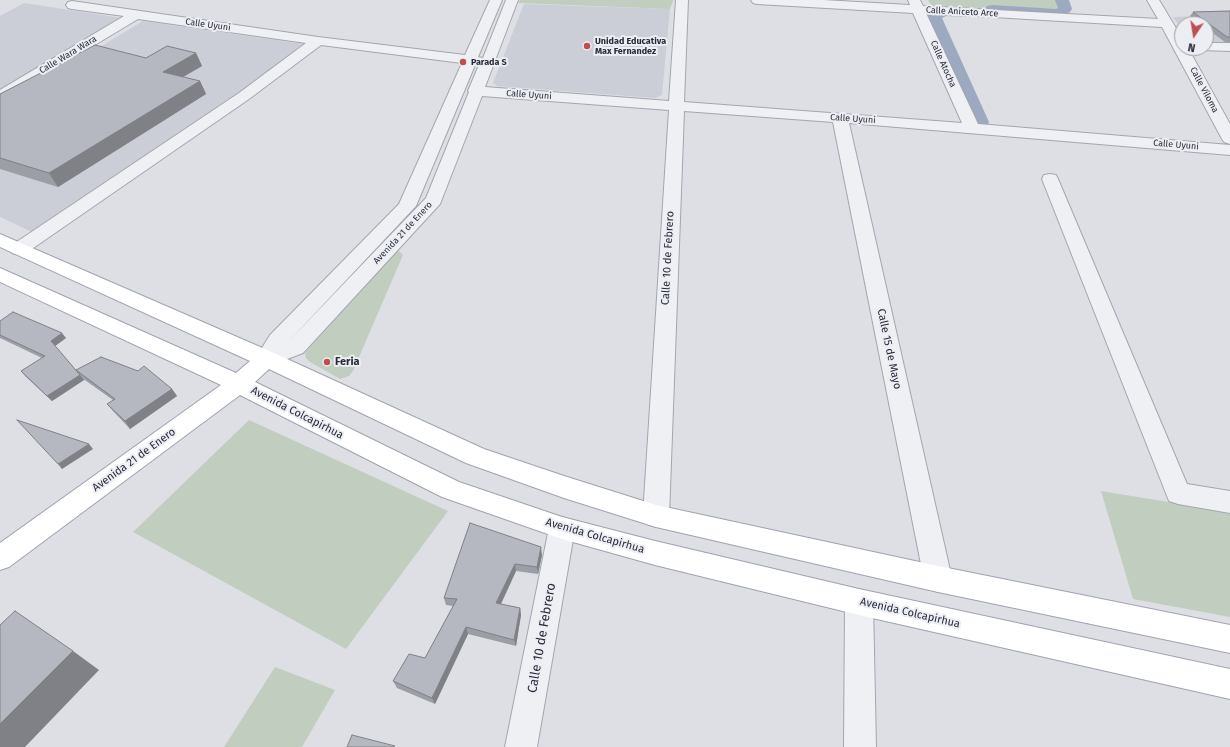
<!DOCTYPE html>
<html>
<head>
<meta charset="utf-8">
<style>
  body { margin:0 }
  #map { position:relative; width:1230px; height:747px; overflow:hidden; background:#dddfe5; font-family:"Fira Sans",sans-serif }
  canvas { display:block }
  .north { position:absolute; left:1174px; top:16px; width:40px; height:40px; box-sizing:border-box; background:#eceef3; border:1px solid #9ea0a9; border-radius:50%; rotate:192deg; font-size:11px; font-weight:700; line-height:16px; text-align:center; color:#282c3a }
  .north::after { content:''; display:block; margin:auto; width:14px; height:18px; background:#be4e52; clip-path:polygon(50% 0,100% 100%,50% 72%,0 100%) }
</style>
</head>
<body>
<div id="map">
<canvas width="1230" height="747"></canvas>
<div class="north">N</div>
</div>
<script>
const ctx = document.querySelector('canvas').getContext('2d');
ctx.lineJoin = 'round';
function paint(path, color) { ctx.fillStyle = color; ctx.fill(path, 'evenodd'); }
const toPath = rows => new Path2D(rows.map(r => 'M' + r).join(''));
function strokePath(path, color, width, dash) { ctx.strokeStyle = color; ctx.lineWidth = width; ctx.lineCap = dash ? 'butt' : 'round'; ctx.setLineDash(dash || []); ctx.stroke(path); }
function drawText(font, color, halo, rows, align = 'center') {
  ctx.font = font + ' "Fira Sans",sans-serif'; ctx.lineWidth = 4; ctx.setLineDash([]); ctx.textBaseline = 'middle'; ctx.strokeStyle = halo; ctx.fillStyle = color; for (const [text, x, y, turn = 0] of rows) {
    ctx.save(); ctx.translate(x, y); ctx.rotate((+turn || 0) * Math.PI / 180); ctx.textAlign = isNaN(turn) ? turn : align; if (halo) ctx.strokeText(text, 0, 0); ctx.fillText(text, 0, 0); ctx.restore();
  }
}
paint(toPath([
  [24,3,122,18,0,89,0,16],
  [524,4,670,9,662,95,655,98,497,86,493,83],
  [1230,15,1230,43,1206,44,1206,24,1182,24,1182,30,1173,17],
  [143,21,303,44,241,92,32,232,0,217,0,107]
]), '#cbced6');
paint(toPath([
  [520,0,673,0,673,1,670,9,518,3],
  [928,0,1056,0,1065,9,1058,13,931,5],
  [399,251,403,255,353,371,349,376,340,379,310,362,306,358,305,353,392,254],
  [249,420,448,511,346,649,133,532],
  [1101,491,1230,512,1230,617,1133,599],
  [275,667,335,690,302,747,224,747]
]), '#c1cebf');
paint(toPath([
  [1055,0,1069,0,1072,9,1070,12,1058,17,992,13,987,12,985,9,987,6,992,5,1056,9,1058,8,1055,0],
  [944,8,970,9,975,10,977,13,975,16,970,17,946,16,942,18,989,122,987,126,981,127,975,126,973,122,927,16,929,13,944,8]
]), '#9ca9c1');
const minor = toPath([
  [490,0,502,0,478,57,483,58,506,0,518,0,485,87,669,101,676,0,688,0,684,102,962,123,913,13,757,4,753,3,751,0,823,0,910,5,908,0,920,0,923,6,1158,19,1147,0,1159,0,1182,38,1182,48,1188,48,1230,124,1230,144,1224,142,1222,139,1162,27,926,13,978,124,1230,145,1230,155,849,123,952,579,948,588,938,592,928,588,924,579,833,122,684,111,669,516,665,524,656,527,647,524,643,516,669,110,482,96,440,204,303,353,266,367,258,365,255,359,270,335,399,204,462,63,321,45,249,99,26,253,19,255,12,253,10,249,12,245,239,93,306,43,138,19,5,99,0,100,0,90,124,16,72,9,68,8,66,5,68,2,72,1,318,37,465,55,490,0],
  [475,65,479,65,468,91,469,92,426,198,287,343,416,206,475,65],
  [1206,43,1230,43,1230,51,1201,50,1200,48,1206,48,1206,43],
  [1050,174,1056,175,1058,179,1187,484,1230,491,1230,513,1178,504,1169,501,1042,179,1044,175,1050,174],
  [562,517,571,520,575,528,537,747,505,747,549,528,553,520,562,517],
  [859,589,869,593,873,602,876,747,844,747,845,602,849,593,859,589]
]);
const major = toPath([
  [0,234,274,353,484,449,564,476,656,505,938,566,1230,625,1230,653,938,592,656,527,564,498,466,463,269,369,255,382,459,482,562,517,655,541,859,589,1230,669,1230,699,859,615,655,565,562,539,442,497,240,395,9,567,0,570,0,543,221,385,0,282,0,268,236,373,250,361,0,247,0,234]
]);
strokePath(minor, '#a3a6ae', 2);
strokePath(major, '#9ea3af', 2);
paint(minor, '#eff0f4');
paint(major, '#fff');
paint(toPath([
  [1230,11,1230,42,1225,42,1206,28,1206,24,1201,24,1190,16,1193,12],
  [196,53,202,66,183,77,200,81,206,94,58,187,0,169,0,94,146,58],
  [0,321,66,338,55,346,76,370,172,389,177,396,130,429,113,411,107,404,113,400,82,378,84,380,52,401,25,376,21,371,42,358,0,338],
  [470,523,542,555,538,574,516,571,501,604,520,608,521,615,516,646,468,634,435,704,397,688,393,681,425,658,453,606,446,605,444,598]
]), '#9c9ea6');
paint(toPath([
  [196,53,202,66,169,85,163,72],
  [200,81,206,94,58,187,49,173],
  [62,333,66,338,55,346,51,341],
  [80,375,84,380,52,401,47,396],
  [172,389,177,396,130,429,125,421],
  [89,444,93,449,62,469,58,464],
  [541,547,542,555,538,574,537,567],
  [515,564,516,571,498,610,496,603],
  [520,608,521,615,516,646,514,640],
  [466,627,468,634,435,704,432,698],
  [73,651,99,670,25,747,0,747,0,724]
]), '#7f8187');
const building = toPath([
  [1230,11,1230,37,1227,37,1193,12,1230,11],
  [95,45,146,58,167,46,196,53,163,72,200,81,49,173,0,158,0,94,95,45],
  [13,312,62,333,51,341,80,375,47,396,21,371,45,356,0,335,0,321,13,312],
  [101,357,138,371,144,366,172,389,125,421,107,404,115,399,76,370,101,357],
  [17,420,89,444,58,464,17,420],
  [470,523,541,547,537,567,515,564,496,603,520,608,514,640,466,627,432,698,393,681,409,654,425,658,457,599,444,598,470,523],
  [15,611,73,651,0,724,0,625,15,611],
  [352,735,395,746,394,747,347,747,352,735]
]);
paint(building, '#b5b8c1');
strokePath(building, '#7f8187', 1);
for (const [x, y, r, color] of [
  [587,46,4,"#be4e52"],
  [463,62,4,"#be4e52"],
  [327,362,4,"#be4e52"]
]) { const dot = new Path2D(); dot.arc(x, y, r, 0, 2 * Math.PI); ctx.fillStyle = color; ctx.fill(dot); strokePath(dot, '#eceef3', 1.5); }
drawText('9px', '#282c3a', '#eceef3', [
  ["Calle Aniceto Arce",962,12,3],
  ["Calle Uyuni",208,25,8],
  ["Calle Wara Wara",68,55,-31],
  ["Calle Atocha",943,64,66],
  ["Calle Viloma",1204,90,62],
  ["Calle Uyuni",529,95,4],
  ["Calle Uyuni",853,119,4],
  ["Calle Uyuni",1176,145,5],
  ["Avenida 21 de Enero",403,233,-47]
]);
drawText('bold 9px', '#282c3a', '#eceef3', [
  ["Unidad Educativa",595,41],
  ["Max Fernandez",595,51],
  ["Parada S",471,62]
], 'left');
drawText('11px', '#282c3a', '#eceef3', [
  ["Calle 10 de Febrero",668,258,-87],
  ["Calle 15 de Mayo",889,349,78],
  ["Avenida Colcapirhua",297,413,27],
  ["Avenida 21 de Enero",134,460,-36],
  ["Avenida Colcapirhua",595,536,16],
  ["Avenida Colcapirhua",910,613,13]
]);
drawText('bold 11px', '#282c3a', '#eceef3', [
  ["Feria",335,362]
], 'left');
drawText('13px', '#282c3a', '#eceef3', [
  ["Calle 10 de Febrero",542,638,-80]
]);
</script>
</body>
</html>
